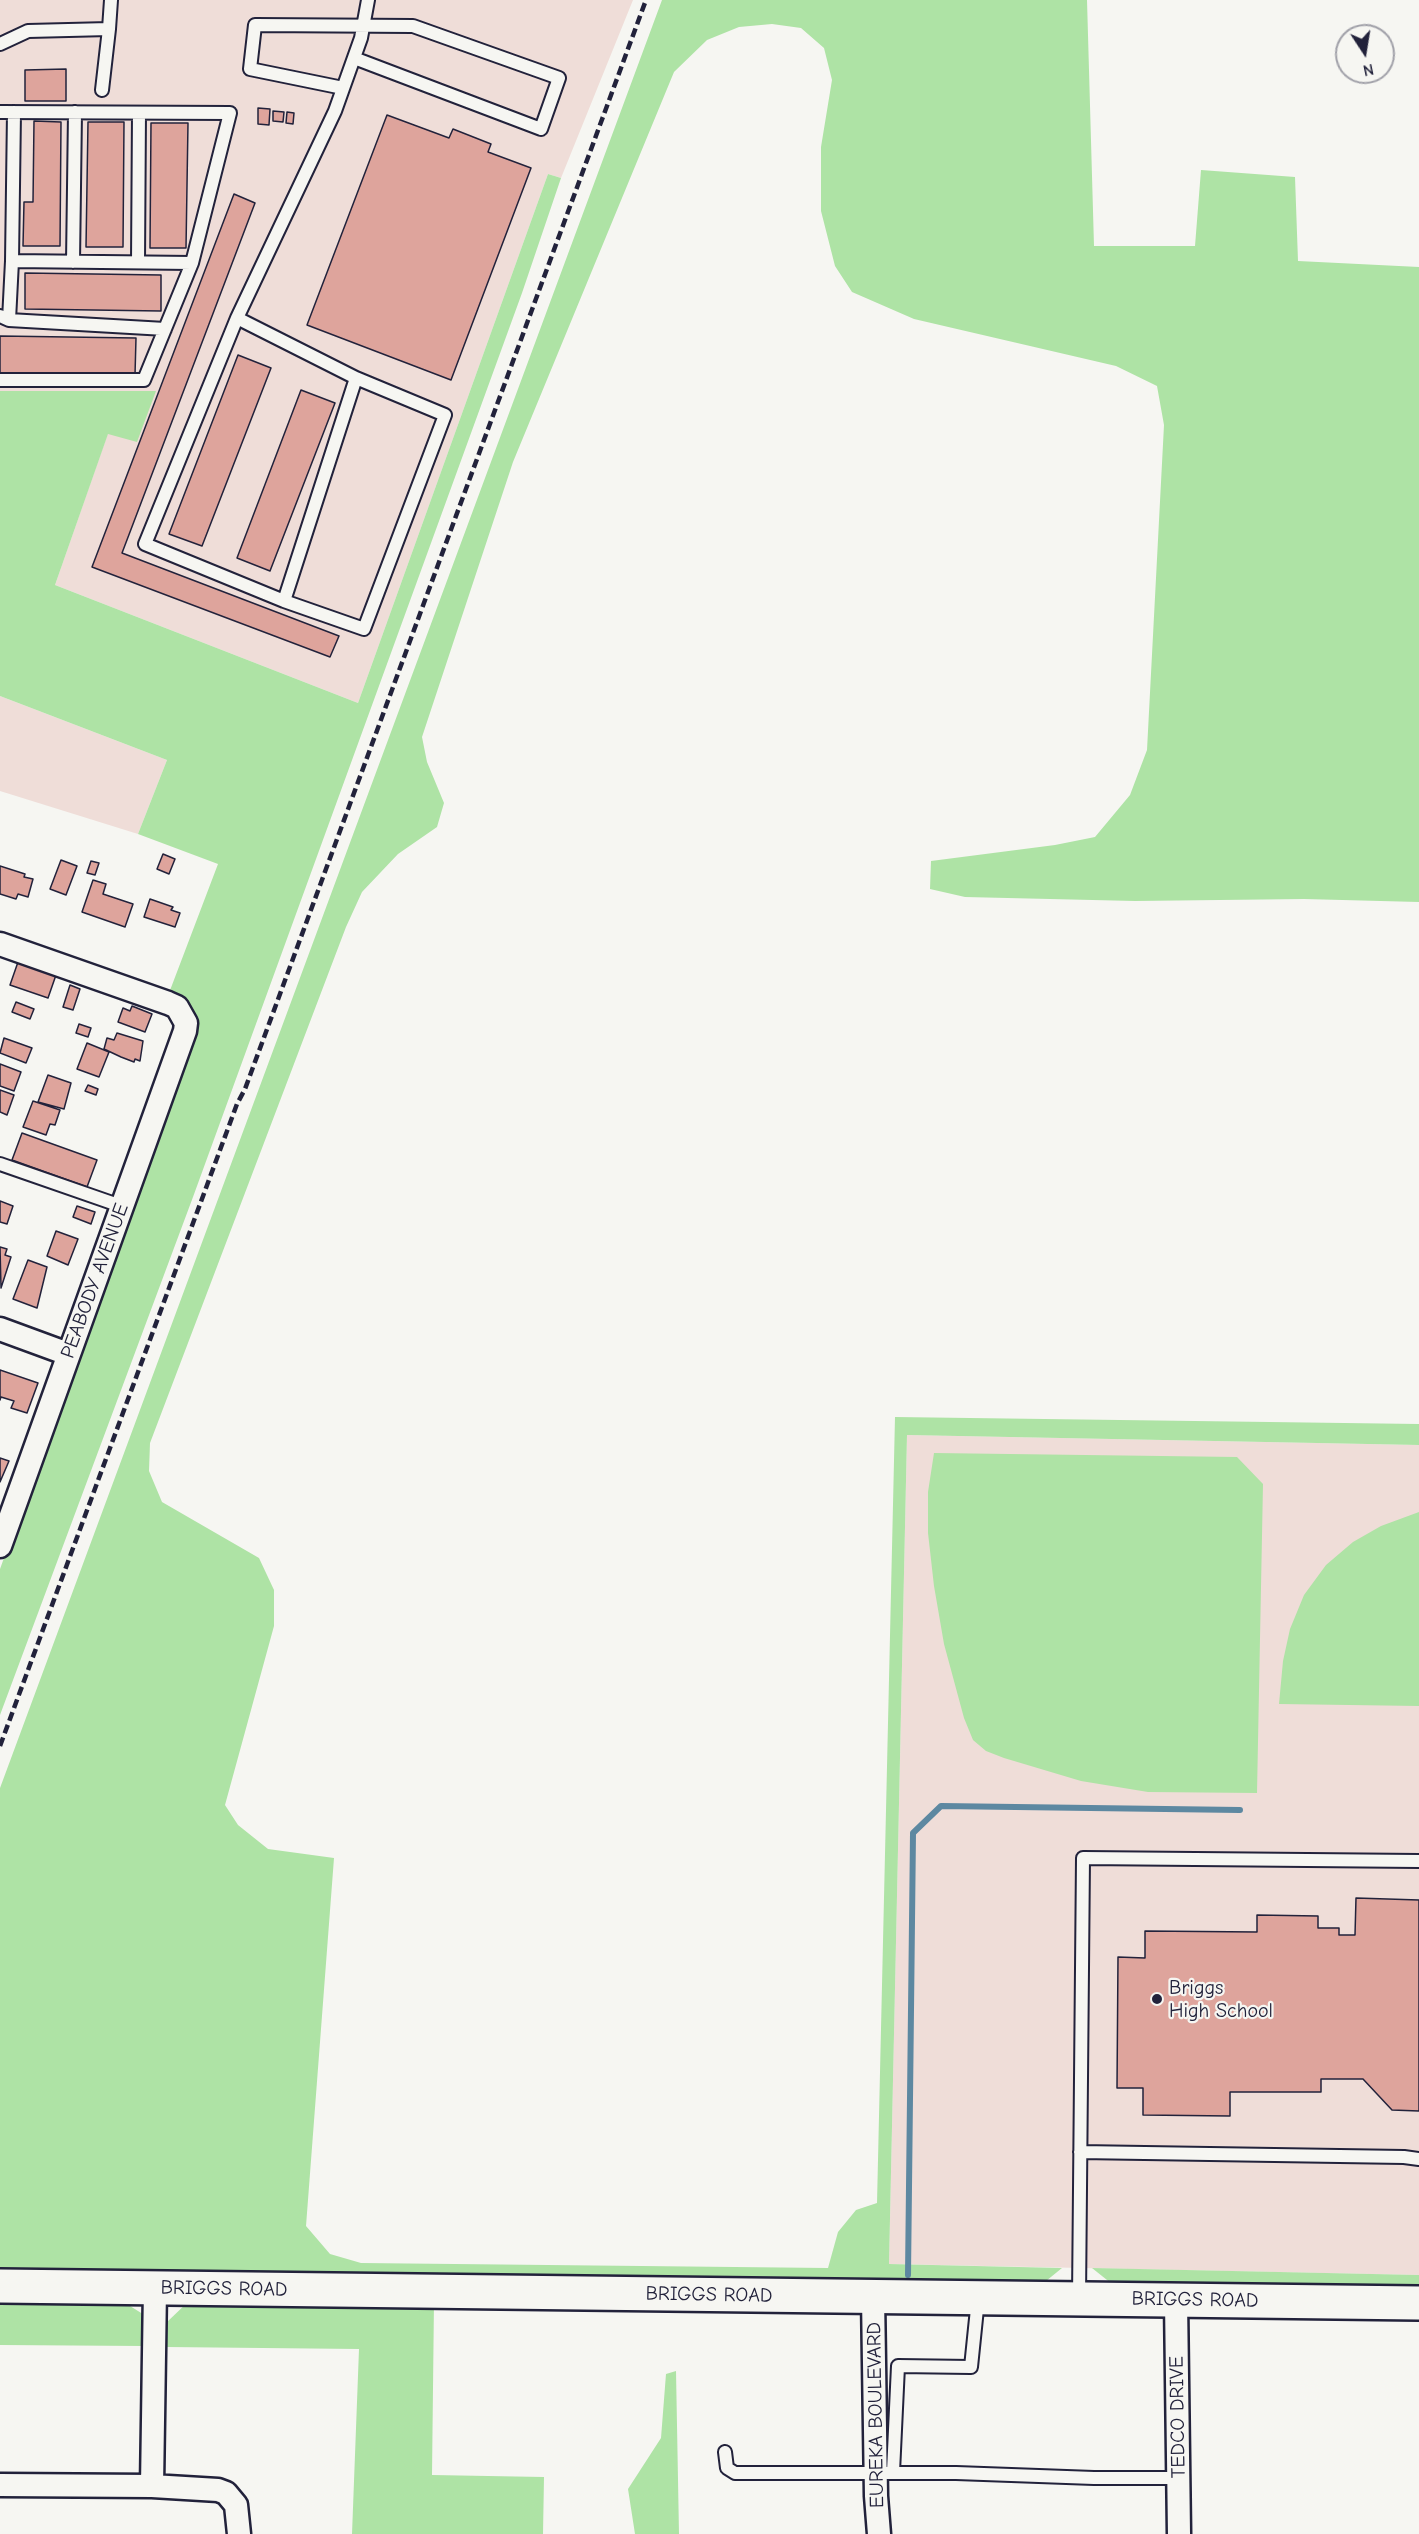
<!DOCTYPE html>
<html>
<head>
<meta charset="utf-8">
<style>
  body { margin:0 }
  #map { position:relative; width:1419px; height:2534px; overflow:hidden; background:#f6f6f2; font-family:"Comic Neue",sans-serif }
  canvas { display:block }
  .north { position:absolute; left:1335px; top:24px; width:60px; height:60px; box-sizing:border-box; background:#f6f6f2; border:2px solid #a1a1a9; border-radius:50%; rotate:168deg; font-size:16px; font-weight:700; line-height:24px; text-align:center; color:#22223b }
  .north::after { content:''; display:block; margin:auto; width:21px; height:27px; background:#22223b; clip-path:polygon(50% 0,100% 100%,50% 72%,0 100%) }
</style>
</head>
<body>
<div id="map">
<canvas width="1419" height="2534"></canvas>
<div class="north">N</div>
</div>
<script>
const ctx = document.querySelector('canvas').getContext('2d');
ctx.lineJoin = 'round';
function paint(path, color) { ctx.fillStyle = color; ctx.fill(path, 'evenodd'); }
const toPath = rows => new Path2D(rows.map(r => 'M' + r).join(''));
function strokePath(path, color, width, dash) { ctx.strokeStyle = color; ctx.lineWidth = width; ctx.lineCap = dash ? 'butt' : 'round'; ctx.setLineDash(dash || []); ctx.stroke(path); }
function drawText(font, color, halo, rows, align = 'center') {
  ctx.font = font + ' "Comic Neue",sans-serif'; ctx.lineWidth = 4.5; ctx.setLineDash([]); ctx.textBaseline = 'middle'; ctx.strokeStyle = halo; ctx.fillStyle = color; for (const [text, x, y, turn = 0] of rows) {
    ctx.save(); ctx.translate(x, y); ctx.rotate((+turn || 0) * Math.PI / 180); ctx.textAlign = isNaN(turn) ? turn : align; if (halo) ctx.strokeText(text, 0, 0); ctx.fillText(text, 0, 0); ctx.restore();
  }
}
paint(toPath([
  [0,0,633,0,561,178,548,174,358,703,55,585,108,433,156,391,0,391],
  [0,696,167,760,138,834,0,791],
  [907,1435,1419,1445,1419,2275,889,2264]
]), '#efddd8');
paint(toPath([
  [662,0,1087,0,1094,246,1195,246,1201,170,1295,177,1298,261,1419,267,1419,902,1304,899,1135,901,965,897,930,889,931,861,1055,845,1095,837,1130,795,1147,750,1164,425,1157,386,1116,366,914,319,852,292,835,266,821,211,821,147,832,80,824,48,801,28,772,24,739,27,707,40,674,72,513,462,422,737,427,762,444,803,437,827,398,854,362,892,346,927,150,1443,149,1471,162,1502,259,1558,274,1590,274,1626,225,1805,238,1825,268,1849,334,1858,306,2226,330,2254,361,2263,828,2268,838,2232,856,2210,877,2203,895,1417,1419,1424,1419,1445,907,1435,889,2264,1062,2268,1035,2290,0,2275,0,1788],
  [548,174,561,178,522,293,193,1197,0,1715,0,1569,190,1044,169,993,218,864,138,834,167,760,0,696,0,391,156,391,137,442,108,434,55,585,358,703],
  [934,1453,1237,1457,1263,1484,1257,1793,1148,1792,1081,1781,1004,1758,986,1751,973,1740,964,1718,944,1644,934,1586,928,1533,928,1492],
  [1419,1512,1419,1706,1279,1704,1283,1661,1290,1629,1304,1595,1326,1565,1353,1542,1381,1526],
  [1092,2268,1419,2275,1419,2296,1122,2292],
  [0,2300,122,2301,146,2316,144,2346,0,2345],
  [189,2301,434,2301,432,2475,544,2477,543,2534,352,2534,359,2349,167,2347,167,2322],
  [676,2371,679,2534,635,2534,628,2489,661,2438,666,2374]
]), '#aee3a5');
strokePath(toPath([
  [908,2275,913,1833,941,1806,1240,1810]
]), '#5d88a1', 6);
const building = toPath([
  [66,69,66,101,25,101,25,70,66,69],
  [258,108,270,109,269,125,258,124,258,108],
  [273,111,284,112,283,122,273,121,273,111],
  [287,112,294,113,293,124,286,123,287,112],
  [387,115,449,138,453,129,491,144,488,152,531,168,451,380,307,325,387,115],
  [34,121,61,122,60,246,23,246,24,202,33,202,34,121],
  [88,122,124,122,123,247,86,247,88,122],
  [151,123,188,123,186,248,150,248,151,123],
  [234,194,255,203,122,553,339,636,330,657,92,567,234,194],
  [25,273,161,275,161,311,25,309,25,273],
  [0,336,136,338,135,375,0,373,0,336],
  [238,355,271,368,202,546,169,534,238,355],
  [301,390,335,403,270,571,237,558,301,390],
  [163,854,175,859,169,874,157,869,163,854],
  [61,860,77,866,66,895,50,889,61,860],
  [91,861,99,863,95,875,87,873,91,861],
  [0,866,25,874,24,877,33,879,28,897,18,894,16,899,0,894,0,866],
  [93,880,106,884,103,894,133,904,125,927,82,912,93,880],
  [150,899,173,907,171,910,180,913,175,927,144,917,150,899],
  [18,962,56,975,48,998,10,985,18,962],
  [70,985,80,989,73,1010,63,1007,70,985],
  [16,1002,34,1009,30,1019,12,1012,16,1002],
  [132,1006,152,1014,145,1032,118,1022,123,1008,130,1011,132,1006],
  [79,1024,91,1028,88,1037,76,1033,79,1024],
  [117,1033,143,1041,140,1061,135,1059,134,1062,121,1057,104,1049,107,1038,114,1040,117,1033],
  [4,1038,32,1048,26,1063,0,1053,4,1038],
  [87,1043,109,1052,99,1077,77,1069,87,1043],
  [0,1064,21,1072,14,1091,0,1086,0,1064],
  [48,1075,71,1083,64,1109,38,1102,48,1075],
  [88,1085,98,1089,96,1095,85,1091,88,1085],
  [0,1090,14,1095,7,1115,0,1112,0,1090],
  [33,1101,60,1110,55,1125,50,1124,46,1135,23,1127,33,1101],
  [22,1133,97,1160,87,1187,12,1160,22,1133],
  [0,1201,13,1206,7,1224,0,1222,0,1201],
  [77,1206,95,1212,91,1224,73,1217,77,1206],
  [56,1231,78,1239,68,1265,47,1256,56,1231],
  [0,1247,7,1249,5,1255,11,1257,1,1288,0,1247],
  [28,1260,47,1267,37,1308,13,1299,28,1260],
  [0,1370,38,1383,27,1413,11,1408,14,1401,1,1397,0,1400,0,1370],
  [0,1458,9,1461,0,1482,0,1458],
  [1356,1898,1419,1900,1419,2111,1392,2110,1363,2079,1321,2079,1321,2092,1230,2092,1230,2116,1143,2115,1143,2088,1117,2088,1118,1957,1145,1958,1145,1931,1257,1932,1257,1915,1318,1916,1318,1928,1339,1928,1339,1935,1355,1935,1356,1898]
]);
paint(building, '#dea49c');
strokePath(building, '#22223b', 1.5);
const lane = toPath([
  [0,44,28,31,109,29,111,0],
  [343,88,250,69,255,25,413,26,559,78,541,129,354,58],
  [102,90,109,29],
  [0,112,230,113,192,263,144,380,0,380],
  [14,112,12,261,192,263],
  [73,262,75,112],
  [138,262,139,113],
  [0,316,9,320,165,329],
  [237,318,356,378],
  [9,320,12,261],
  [284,601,364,629,445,415,356,378,284,601,145,544,237,318,335,111,361,38,368,0],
  [0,1164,121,1206],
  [1080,2152,1404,2157,1419,2159],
  [1079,2298,1083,1858,1419,1861],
  [725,2452,727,2468,735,2473,956,2473,1094,2478,1179,2478],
  [893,2472,898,2366,971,2367,978,2299]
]);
const street = toPath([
  [0,944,168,1003,177,1007,186,1023,185,1031,0,1546],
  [0,1329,68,1354],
  [873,2296,876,2496,879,2534],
  [1176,2300,1179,2534],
  [0,2485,152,2486,218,2490,226,2493,236,2505,239,2534],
  [152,2486,155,2288]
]);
const secondary = toPath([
  [0,2286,1419,2303]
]);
strokePath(lane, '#22223b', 16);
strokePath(street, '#22223b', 27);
strokePath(secondary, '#22223b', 38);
strokePath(lane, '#f6f6f2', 12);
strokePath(street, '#f6f6f2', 22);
strokePath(secondary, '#f6f6f2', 33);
strokePath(toPath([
  [0,1746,237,1104,245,1089,646,0]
]), '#22223b', 4.5, [9, 4.5]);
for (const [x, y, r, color] of [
  [1157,1999,6,"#22223b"]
]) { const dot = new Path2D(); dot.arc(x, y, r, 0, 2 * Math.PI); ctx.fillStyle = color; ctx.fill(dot); strokePath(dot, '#f6f6f2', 2); }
drawText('20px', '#22223b', '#f6f6f2', [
  ["PEABODY AVENUE",95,1281,-70],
  ["BRIGGS ROAD",224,2289,1],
  ["BRIGGS ROAD",709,2295,1],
  ["BRIGGS ROAD",1195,2300,1],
  ["EUREKA BOULEVARD",876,2415,-91],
  ["TEDCO DRIVE",1178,2417,-91]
]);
drawText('20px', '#22223b', '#f6f6f2', [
  ["Briggs",1169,1988],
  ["High School",1169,2011]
], 'left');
</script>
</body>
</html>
